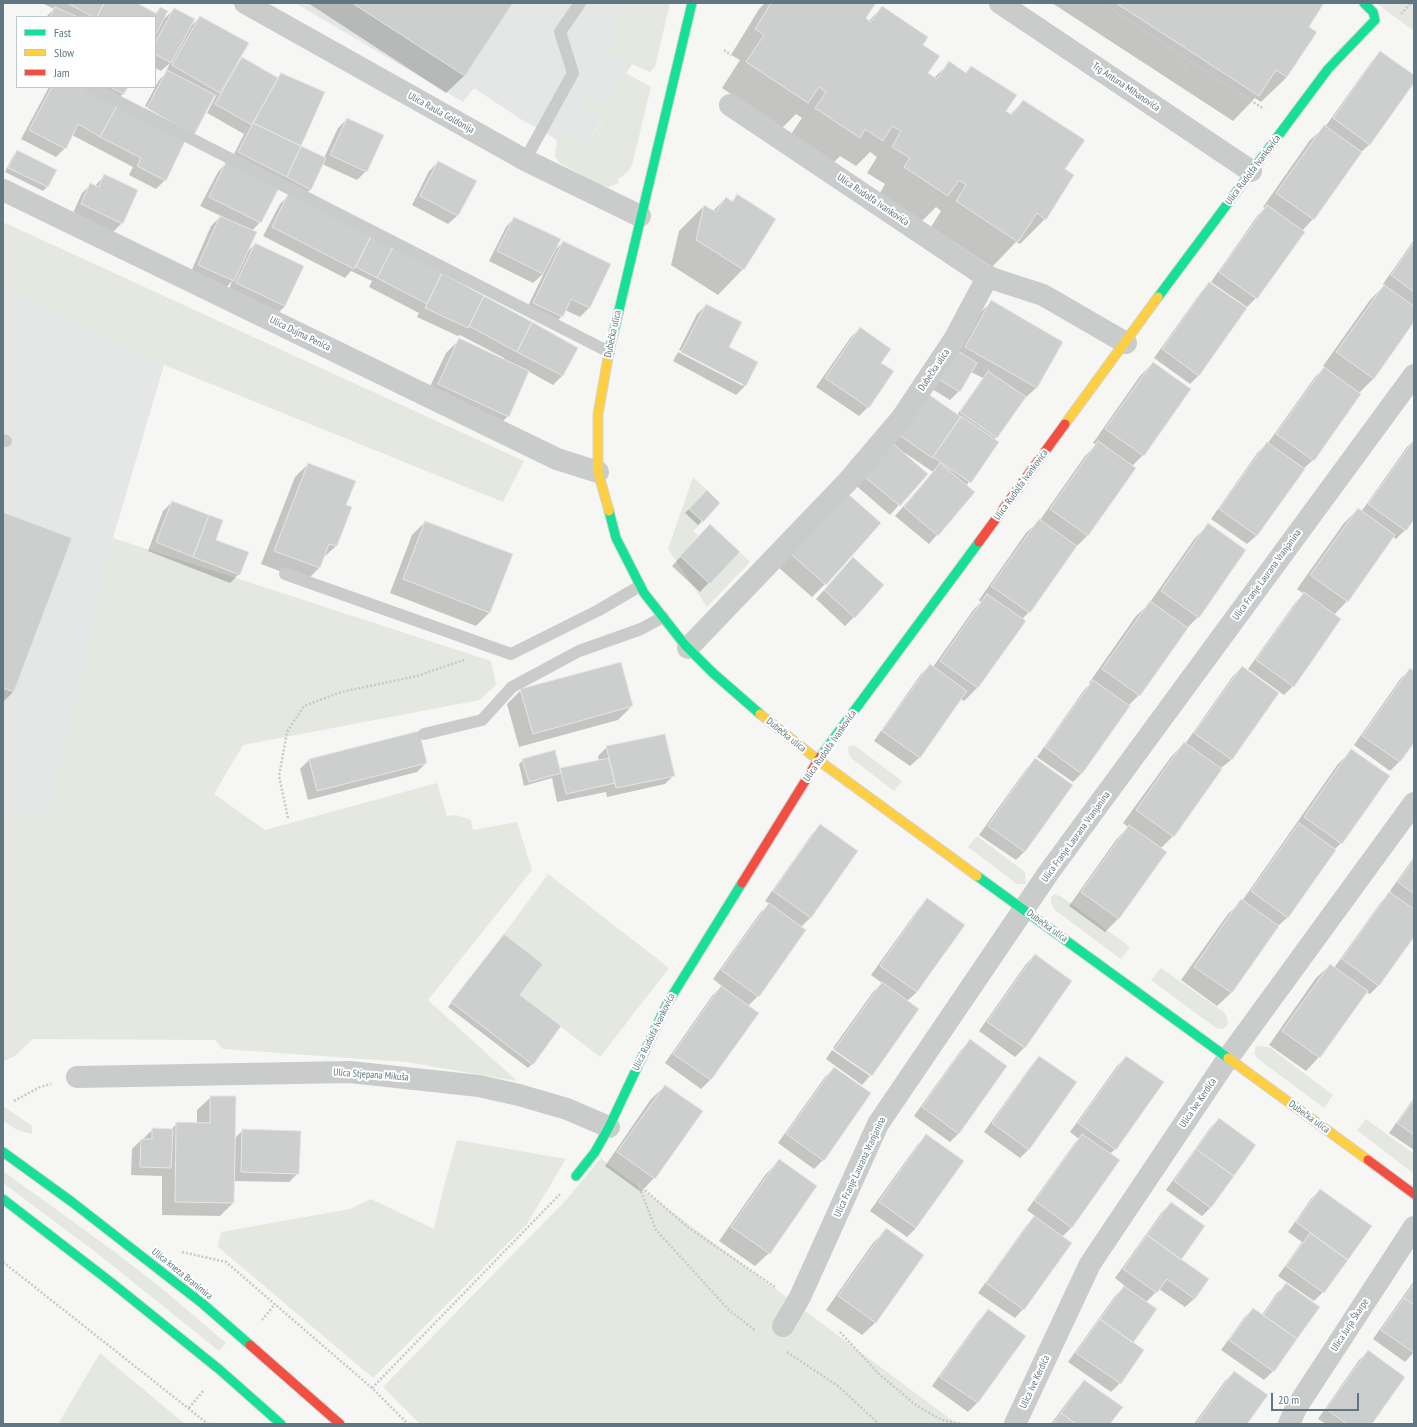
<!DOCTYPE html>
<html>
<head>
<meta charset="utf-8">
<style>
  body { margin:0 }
  #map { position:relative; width:1417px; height:1427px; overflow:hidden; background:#f6f6f4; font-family:"PT Sans Narrow",sans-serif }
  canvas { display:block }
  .frame { position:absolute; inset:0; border:4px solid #607680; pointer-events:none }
  .legend { position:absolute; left:16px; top:16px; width:140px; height:72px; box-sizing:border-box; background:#fff; border:1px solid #bfc8cc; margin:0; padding:5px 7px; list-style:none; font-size:12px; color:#607680 }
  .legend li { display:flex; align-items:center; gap:8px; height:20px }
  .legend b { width:20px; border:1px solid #bfc8cc }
  .scale { position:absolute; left:1271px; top:1393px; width:88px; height:18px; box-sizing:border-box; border:2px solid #607680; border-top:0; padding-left:5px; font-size:12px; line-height:14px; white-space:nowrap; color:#607680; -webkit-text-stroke:3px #fff; paint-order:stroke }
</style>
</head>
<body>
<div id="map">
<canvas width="1417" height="1427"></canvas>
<div class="frame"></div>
<ul class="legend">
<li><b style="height:5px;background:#16e098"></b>Fast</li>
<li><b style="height:5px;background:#ffcf43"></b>Slow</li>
<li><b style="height:5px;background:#f24e42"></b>Jam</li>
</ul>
<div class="scale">20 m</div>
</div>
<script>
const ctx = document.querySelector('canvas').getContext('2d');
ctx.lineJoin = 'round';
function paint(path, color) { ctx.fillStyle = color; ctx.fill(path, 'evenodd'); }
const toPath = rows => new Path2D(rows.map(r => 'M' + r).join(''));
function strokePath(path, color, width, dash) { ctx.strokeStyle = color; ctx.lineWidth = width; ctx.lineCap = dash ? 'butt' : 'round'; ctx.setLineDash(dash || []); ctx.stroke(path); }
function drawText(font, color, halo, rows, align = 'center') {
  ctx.font = font + ' "PT Sans Narrow",sans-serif'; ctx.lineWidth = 4; ctx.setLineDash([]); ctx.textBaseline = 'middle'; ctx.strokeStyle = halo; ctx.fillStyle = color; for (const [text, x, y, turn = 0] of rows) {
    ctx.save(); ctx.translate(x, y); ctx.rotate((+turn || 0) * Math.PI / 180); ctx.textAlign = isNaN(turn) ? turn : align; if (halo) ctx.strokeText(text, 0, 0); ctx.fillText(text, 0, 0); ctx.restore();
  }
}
paint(toPath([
  [295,3,621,3,611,51,632,64,604,109,585,97,579,106,602,120,585,147,561,133,557,140,534,126,525,122,474,88,463,102],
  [3,289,164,365,113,538,49,816,3,811]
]), '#e5e7e6');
paint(toPath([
  [621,3,670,3,655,67,650,72,632,64,611,51],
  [1376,3,1414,3,1414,31],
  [626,73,651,87,632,165,628,172,618,179,619,183,608,187,599,185,560,163,555,156,557,140,561,133,585,147,602,121,579,106,585,97,604,109],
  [3,222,310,363,524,461,503,502,164,365,3,289],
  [693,477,707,490,689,509,703,522,693,531,698,536,680,556,710,584,740,552,750,562,707,607,668,549],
  [113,538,491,661,496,685,480,700,243,745,214,794,265,830,437,783,447,816,456,815,471,820,473,830,517,822,532,870,428,1000,517,1081,406,1062,223,1049,215,1040,33,1039,15,1056,3,1062,3,811,49,816],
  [854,745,902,781,894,791,851,758,848,751,849,746],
  [977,836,1025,872,1026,884,1017,884,968,847],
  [548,874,669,968,600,1057,520,995,543,964,504,934],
  [1054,894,1062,897,1130,947,1121,959,1055,910,1051,903,1051,898],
  [1161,968,1225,1013,1228,1021,1227,1026,1223,1029,1216,1028,1151,980],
  [1256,1046,1269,1047,1333,1095,1324,1108,1258,1059,1254,1053],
  [3,1106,32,1126,32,1134,17,1130,3,1121],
  [1366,1119,1414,1154,1414,1174,1357,1130],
  [457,1140,566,1159,527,1224,373,1378,218,1247,221,1232,350,1209,371,1199,434,1229,444,1186],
  [601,1158,609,1165,957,1424,420,1424,383,1387,565,1201],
  [3,1171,115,1252,165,1291,226,1343,219,1351,93,1250,3,1183],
  [100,1353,185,1424,58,1424]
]), '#e5e8e1');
paint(toPath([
  [42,3,135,3,155,14,160,8,162,21,174,9,190,27,200,17,236,65,242,59,277,78,281,74,297,152,324,158,338,128,347,119,366,171,357,180,322,164,311,189,306,194,230,162,244,134,207,113,217,94,211,100,193,134,183,143,165,180,156,189,129,175,133,167,72,135,65,148,56,157,21,139,49,87,127,87,123,94,113,103,139,116,144,108,191,134,191,132,145,106,159,80,164,75,170,63,161,71,155,68,155,17,46,17,54,9],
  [308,3,511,3,464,76,446,93],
  [765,3,875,3,865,19,869,21,882,7,922,45,927,73,934,78,949,63,965,73,972,67,1005,111,1010,115,1023,101,1064,170,1045,219,1020,244,1016,242,992,267,931,227,941,211,936,207,922,221,880,193,885,184,867,173,877,157,870,152,856,166,840,156,834,162,791,134,802,118,796,114,782,128,722,88,740,60,731,55,759,9],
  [1052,3,1323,3,1307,27,1287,77,1261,102,1255,98,1233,121],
  [1381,52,1414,76,1414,81,1370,144,1360,153,1313,219,1302,231,1256,298,1247,307,1211,282,1258,215,1265,208,1263,207,1310,140,1325,127,1372,61],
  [17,152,56,170,47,187,43,191,5,172,13,156],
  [438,162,457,216,448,224,412,205,429,171],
  [226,163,260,222,252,231,247,252,255,244,303,266,285,306,276,315,228,292,232,281,224,290,190,274,211,226,221,216,200,206,218,172],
  [105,175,122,223,113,232,73,213,82,193,91,184,95,186],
  [289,195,371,238,577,348,562,376,553,385,528,371,508,416,494,430,425,397,446,353,460,339,503,360,504,358,460,335,458,336,417,317,419,313,369,287,372,281,351,271,345,278,263,236,280,204],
  [738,196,743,269,718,295,671,265,679,231,704,206,713,211,726,198,731,202],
  [514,218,555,250,563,242,610,264,589,308,580,317,565,310,562,316,553,325,525,312,544,273,533,283,489,261,506,227],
  [1414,240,1414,321,1373,379,1359,393,1360,394,1313,460,1303,469,1256,536,1247,544,1211,519,1258,452,1268,443,1315,377,1325,367,1323,366,1370,300,1384,286,1383,284],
  [1210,283,1199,375,1190,384,1154,358,1201,292],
  [991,302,1062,342,1036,388,1022,401,994,440,997,442,966,486,974,492,929,544,895,516,933,472,905,453,904,454,926,474,890,515,853,483,887,441,957,415,983,378,971,372,959,391,950,400,932,389,978,315],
  [706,305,728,347,757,363,745,386,736,395,673,361,678,352,743,386,743,384,679,350,697,314],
  [860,328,880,363,892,372,868,407,859,416,816,387,851,337],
  [1153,363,1190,389,1143,455,1132,466,1088,535,1074,549,1029,612,1022,619,1024,621,977,688,964,701,960,699,919,758,910,766,874,741,921,674,930,665,933,667,974,609,981,602,979,600,1026,533,1040,520,1085,456,1096,445,1093,443,1140,376],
  [1414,440,1414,518,1405,530,1396,539,1393,537,1347,601,1334,615,1293,686,1284,695,1248,669,1295,603,1304,594,1297,589,1344,523,1358,509,1361,512,1407,447],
  [308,464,345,505,351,507,336,546,322,559,319,568,306,581,261,564,295,477],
  [706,491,719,503,698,525,685,513],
  [846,493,825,584,812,597,779,568],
  [172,502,215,541,239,574,230,583,148,551,163,511],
  [3,513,13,692,3,702],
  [425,522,489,613,476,626,390,593,412,535],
  [1208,525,1198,617,1187,628,1139,695,1128,706,1082,773,1073,782,1037,757,1084,690,1090,684,1089,683,1136,616,1148,605,1195,538],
  [701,535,738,552,700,592,672,566],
  [844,568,854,617,845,626,816,599],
  [1242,667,1278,693,1231,760,1221,768,1173,836,1161,848,1119,918,1105,932,1069,906,1116,840,1128,827,1123,823,1171,757,1184,743,1185,744,1233,676],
  [1410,670,1414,672,1414,741,1399,762,1390,771,1354,745,1401,678],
  [521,690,632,706,618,720,519,747,507,704],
  [418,732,426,763,417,772,308,800,300,769,309,760],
  [607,747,674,775,665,784,607,797,606,792,557,802,552,778,524,786,519,764,523,760,559,771,561,769,599,761,598,756],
  [1352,750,1341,843,1334,850,1288,917,1278,926,1231,993,1217,1006,1181,980,1228,914,1242,901,1338,764],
  [1036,759,1025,851,1016,860,979,835,1027,768],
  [821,825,857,851,810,918,801,927,805,930,758,996,748,1006,757,1013,710,1080,701,1089,665,1063,712,996,722,986,713,979,760,913,769,904,765,901,812,834],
  [1414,857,1414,935,1379,985,1370,994,1366,992,1319,1057,1306,1071,1269,1045,1316,978,1330,965,1334,968,1381,902,1391,892,1390,891],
  [928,900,917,992,907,1001,918,1009,871,1076,871,1075,833,1048,873,992,882,983,871,975,919,908],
  [504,935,519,995,532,1064,528,1068,448,1007],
  [1035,955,1071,981,1024,1048,1015,1057,979,1031,1026,964],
  [970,1041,959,1133,950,1142,914,1116,961,1050],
  [832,1050,870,1076,862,1085,826,1059],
  [1040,1057,1029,1149,1020,1158,984,1132,1031,1066],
  [1126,1057,1115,1149,1110,1154,1072,1227,1062,1237,1023,1309,1015,1318,978,1293,1026,1226,1035,1216,1027,1210,1074,1144,1079,1139,1070,1132,1117,1066],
  [834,1068,823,1160,814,1169,778,1143,825,1077],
  [665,1086,654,1178,641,1192,605,1166,651,1099],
  [211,1097,235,1138,243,1130,298,1173,289,1182,234,1181,233,1203,220,1216,162,1215,162,1176,131,1175,132,1149,141,1140,144,1140,144,1138,153,1129,171,1130,177,1123,197,1124,197,1110],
  [1414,1098,1414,1150,1389,1133],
  [1219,1119,1211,1207,1202,1216,1166,1190,1210,1128],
  [927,1136,916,1228,907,1237,870,1211,918,1144],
  [779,1161,769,1253,755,1266,719,1241,766,1174],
  [1320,1190,1370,1226,1323,1292,1314,1301,1278,1276,1302,1242,1288,1232,1311,1199],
  [1171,1203,1180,1260,1207,1280,1194,1299,1185,1307,1159,1289,1146,1302,1132,1343,1143,1351,1120,1383,1111,1392,1068,1362,1115,1296,1125,1286,1115,1278,1162,1212],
  [886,1230,876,1322,862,1335,826,1310,873,1243],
  [1414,1281,1414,1352,1405,1362,1373,1339],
  [1286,1285,1318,1307,1273,1371,1264,1380,1221,1350,1244,1318,1253,1309,1261,1316,1277,1293],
  [988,1311,1024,1336,977,1403,968,1412,932,1386,979,1320],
  [1368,1352,1371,1424,1326,1424,1318,1419,1359,1360],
  [1234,1372,1246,1424,1194,1424,1225,1381],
  [1085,1381,1109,1424,1051,1424,1076,1390]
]), '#0003');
const building = toPath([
  [67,3,104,3,97,17,93,17,67,3],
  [104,3,137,3,157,14,160,7,168,11,155,36,155,17,97,17,104,3],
  [352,3,513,3,465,76,352,3],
  [771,3,876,3,866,18,871,22,882,6,928,37,923,45,940,56,928,73,937,79,949,61,966,73,971,66,1017,95,1006,111,1012,115,1023,100,1085,140,1065,169,1074,175,1046,220,1037,213,1018,242,956,201,966,185,959,180,948,196,904,167,910,158,892,147,901,131,892,126,883,141,865,129,860,138,815,108,826,92,819,87,808,103,746,62,764,35,755,29,771,3],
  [1116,3,1324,3,1309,27,1317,32,1287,77,1276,70,1259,96,1116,3],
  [55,7,78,17,50,17,55,7],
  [174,8,195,19,171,63,155,54,155,43,174,8],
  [200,16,249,43,220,93,172,65,200,16],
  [1380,51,1414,75,1414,83,1370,145,1333,118,1380,51],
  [242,57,278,78,252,125,215,104,242,57],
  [167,70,215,95,194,135,147,108,167,70],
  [281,73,325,92,301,146,253,123,281,73],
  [52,87,84,87,118,104,100,137,78,124,66,149,29,130,52,87],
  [110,87,128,87,124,94,110,87],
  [118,104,186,139,166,181,137,166,141,158,100,137,118,104],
  [347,118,384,135,367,172,330,155,347,118],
  [253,123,301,146,287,177,238,152,253,123],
  [1324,125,1362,152,1314,220,1276,193,1324,125],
  [301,146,326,158,311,190,287,177,301,146],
  [17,150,57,170,48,187,8,168,17,150],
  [438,161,477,181,458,216,420,196,438,161],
  [226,162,279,188,261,223,209,197,226,162],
  [104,174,138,190,123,224,81,204,90,183,99,187,104,174],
  [288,194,371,236,354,269,272,227,288,194],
  [737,194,776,219,744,270,696,240,704,205,716,212,726,197,733,202,737,194],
  [1267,205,1305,232,1257,299,1219,272,1267,205],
  [220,216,257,232,234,281,198,265,220,216],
  [514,217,561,239,543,274,497,251,514,217],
  [371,236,393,247,377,278,356,267,371,236],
  [563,241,611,264,590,308,571,299,563,317,533,303,563,241],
  [1414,242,1414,292,1391,275,1414,242],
  [255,243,304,266,285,306,236,283,255,243],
  [393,247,442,273,427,304,377,278,393,247],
  [442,273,484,296,468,328,425,308,442,273],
  [1209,282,1247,308,1199,376,1162,349,1209,282],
  [1384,285,1414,306,1414,322,1374,379,1336,352,1384,285],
  [484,296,532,322,517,352,469,326,484,296],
  [991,300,1063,342,1037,388,965,347,991,300],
  [706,304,742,322,729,347,758,362,746,386,681,352,706,304],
  [532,322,578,348,563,376,517,352,532,322],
  [860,327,891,349,881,363,894,371,869,408,825,378,860,327],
  [459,338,529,371,509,417,438,384,459,338],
  [958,351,977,363,960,392,940,380,958,351],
  [1153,362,1191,389,1144,456,1105,429,1153,362],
  [1324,367,1361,394,1314,461,1276,434,1324,367],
  [988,371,1026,397,997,438,960,412,988,371],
  [924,391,961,417,932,458,895,432,924,391],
  [961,416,999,442,971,483,933,457,961,416],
  [1414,440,1414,520,1406,531,1368,504,1414,440],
  [890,441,928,474,900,506,861,474,890,441],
  [1098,441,1136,468,1088,536,1050,509,1098,441],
  [1267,442,1305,469,1257,536,1219,509,1267,442],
  [308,463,356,481,346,505,352,507,337,546,329,544,320,568,274,551,308,463],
  [940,463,975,492,938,536,904,507,940,463],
  [707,490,720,503,703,522,689,509,707,490],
  [846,492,881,523,826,585,791,554,846,492],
  [172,501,209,515,193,557,156,542,172,501],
  [1358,508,1395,535,1348,602,1310,575,1358,508],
  [3,512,72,538,14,692,3,688,3,512],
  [209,515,223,520,216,540,249,552,240,575,193,557,209,515],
  [1039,519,1077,546,1030,613,991,586,1039,519],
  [425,521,513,554,490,613,403,579,425,521],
  [1208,523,1246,550,1199,618,1161,591,1208,523],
  [710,524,740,552,710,584,680,556,710,524],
  [853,557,884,585,855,618,824,590,853,557],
  [1304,592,1341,619,1294,687,1256,660,1304,592],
  [987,594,1026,621,978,688,940,661,987,594],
  [1150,601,1188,628,1140,696,1102,669,1150,601],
  [621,662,633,706,533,734,520,689,621,662],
  [930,664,967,691,920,758,882,731,930,664],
  [1242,666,1279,693,1232,760,1194,733,1242,666],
  [1410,668,1414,671,1414,743,1400,762,1362,736,1410,668],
  [1093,680,1130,706,1082,774,1045,747,1093,680],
  [419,731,427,763,317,791,309,759,419,731],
  [665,734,675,776,616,788,606,746,665,734],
  [1184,742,1222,769,1174,837,1136,810,1184,742],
  [1351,749,1390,776,1342,844,1304,817,1351,749],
  [555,750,561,773,529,782,522,759,555,750],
  [609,758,615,783,566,794,560,768,609,758],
  [1035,758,1073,785,1025,852,988,826,1035,758],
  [1299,823,1336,850,1288,918,1251,891,1299,823],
  [820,824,858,851,811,918,773,891,820,824],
  [1129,825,1167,852,1119,919,1081,892,1129,825],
  [1414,859,1414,894,1398,882,1414,859],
  [1389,892,1414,909,1414,937,1379,986,1342,959,1389,892],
  [927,898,965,925,917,992,880,966,927,898],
  [1241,899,1279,926,1232,993,1194,967,1241,899],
  [769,903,806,930,759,997,721,970,769,903],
  [504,934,543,964,520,995,561,1026,533,1065,451,1002,504,934],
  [1035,954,1072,981,1025,1048,987,1022,1035,954],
  [1330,964,1368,991,1320,1058,1282,1031,1330,964],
  [882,982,919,1009,872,1076,834,1050,882,982],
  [721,986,759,1013,711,1080,673,1054,721,986],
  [970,1039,1007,1066,959,1134,922,1107,970,1039],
  [1039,1056,1077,1082,1029,1150,992,1123,1039,1056],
  [1126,1056,1164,1082,1116,1150,1078,1123,1126,1056],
  [834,1067,871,1093,824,1161,786,1134,834,1067],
  [665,1085,703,1111,655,1179,617,1152,665,1085],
  [210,1096,236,1096,234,1203,175,1202,176,1122,210,1123,210,1096],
  [1414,1100,1414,1135,1397,1123,1414,1100],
  [1219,1118,1256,1145,1234,1176,1196,1149,1219,1118],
  [152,1128,173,1129,171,1168,140,1167,141,1139,152,1139,152,1128],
  [242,1129,301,1131,299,1174,241,1172,242,1129],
  [926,1134,964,1161,916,1228,879,1202,926,1134],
  [1082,1134,1120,1160,1072,1228,1035,1201,1082,1134],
  [1196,1149,1234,1176,1211,1208,1174,1181,1196,1149],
  [779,1159,817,1186,770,1254,731,1227,779,1159],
  [1320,1189,1372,1226,1348,1260,1296,1222,1320,1189],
  [1171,1202,1205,1226,1181,1260,1147,1235,1171,1202],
  [1034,1216,1072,1243,1024,1310,986,1283,1034,1216],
  [886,1228,924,1255,876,1323,838,1296,886,1228],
  [1310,1233,1348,1260,1324,1293,1286,1266,1310,1233],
  [1147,1235,1209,1279,1195,1299,1167,1279,1157,1293,1123,1269,1147,1235],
  [1286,1283,1320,1307,1297,1339,1263,1315,1286,1283],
  [1414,1284,1414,1305,1404,1298,1414,1284],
  [1124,1286,1157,1309,1133,1343,1100,1319,1124,1286],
  [1404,1298,1414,1305,1414,1353,1381,1330,1404,1298],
  [1253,1308,1297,1339,1274,1372,1229,1340,1253,1308],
  [988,1309,1026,1336,978,1403,940,1377,988,1309],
  [1100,1319,1144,1350,1121,1384,1076,1353,1100,1319],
  [1368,1350,1405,1377,1372,1424,1347,1424,1326,1409,1368,1350],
  [1234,1371,1268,1395,1247,1424,1196,1424,1234,1371],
  [1084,1380,1123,1407,1110,1424,1076,1424,1061,1413,1084,1380],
  [1061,1413,1076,1424,1053,1424,1061,1413]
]);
paint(building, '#cdcfcf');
strokePath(building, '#e5e5e4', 1);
const fast = toPath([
  [1158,297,1328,69,1375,20,1373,12,1364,3],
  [609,352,692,3],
  [609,511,616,538,644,593,685,645,713,673,760,714],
  [820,757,979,542],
  [977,876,1228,1058],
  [3,1152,72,1202,203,1304,250,1345],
  [576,1176,595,1152,609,1127,667,1004,742,883],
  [3,1199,112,1283,220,1370,281,1424]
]);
const slow = toPath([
  [1065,424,1158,297],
  [609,511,598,472,598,414,609,352],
  [760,714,818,760,977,876],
  [1228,1058,1368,1160]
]);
const jam = toPath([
  [979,542,1065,424],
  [742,883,820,757],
  [1368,1160,1414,1194],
  [250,1345,340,1424]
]);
strokePath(fast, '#d2d4d4', 11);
strokePath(slow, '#d2d4d4', 11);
strokePath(jam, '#d2d4d4', 11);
strokePath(toPath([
  [1102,3,1190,61,1182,74],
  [1401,14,1411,3],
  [724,50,731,55],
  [1190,61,1264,109],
  [288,818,279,776,287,732,304,706,341,692,417,676,464,660],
  [14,1101,40,1087,51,1084],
  [638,1184,656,1230,729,1310,756,1331],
  [639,1185,689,1228,775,1287],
  [182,1252,226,1262,372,1388,408,1424],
  [3,1262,208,1424],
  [262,1320,275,1304],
  [840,1332,880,1375,917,1406,942,1420,962,1424],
  [787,1352,838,1386,879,1424],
  [372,1388,560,1194],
  [189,1408,204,1390]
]), '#c7c9ca', 2.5, [2, 2]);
strokePath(toPath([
  [90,87,609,352],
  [525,160,573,73,560,32,580,3],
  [3,440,6,441],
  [285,574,511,654,599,610,640,586],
  [424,734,482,720,512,687,579,651,641,629,663,617]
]), '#cacccc', 12);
strokePath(toPath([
  [245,3,525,160,640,216],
  [1000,3,1251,171],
  [730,105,982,274,997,280,1043,295,1126,343],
  [3,190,557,459,598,472],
  [688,648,849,480,901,419,955,338,988,276],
  [77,1077,350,1072,479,1086,519,1095,567,1109,609,1127],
  [783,1326,800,1297,878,1124,1049,872,1414,375],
  [1015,1424,1090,1264,1228,1058,1414,803],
  [1289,1424,1296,1408,1414,1227]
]), '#cacccc', 22);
strokePath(fast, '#16e098', 9);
strokePath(slow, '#ffcf43', 9);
strokePath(jam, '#f24e42', 9);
drawText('10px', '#607680', '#fff', [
  ["Trg Antuna Mihanovića",1126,87,34],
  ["Ulica Raula Goldonija",441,113,29],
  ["Ulica Rudolfa Ivankovića",1253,170,-53],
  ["Ulica Rudolfa Ivankovića",873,200,34],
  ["Ulica Dujma Penića",300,334,26],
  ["Dubečka ulica",613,334,-78],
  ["Dubečka ulica",934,370,-56],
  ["Ulica Rudolfa Ivankovića",1021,485,-54],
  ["Ulica Franje Laurana Vranjanina",1267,575,-54],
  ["Dubečka ulica",786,735,39],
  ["Ulica Rudolfa Ivankovića",830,746,-55],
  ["Ulica Franje Laurana Vranjanina",1076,837,-54],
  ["Dubečka ulica",1047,926,36],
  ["Ulica Rudolfa Ivankovića",654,1032,-64],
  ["Ulica Stjepana Mikuša",371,1075,4],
  ["Ulica Ive Kerdića",1198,1103,-56],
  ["Dubečka ulica",1309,1117,36],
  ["Ulica Franje Laurana Vranjanina",860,1167,-65],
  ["Ulica kneza Branimira",182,1274,39],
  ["Ulica Jurja Škarpe",1350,1325,-57],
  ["Ulica Ive Kerdića",1035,1382,-65]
]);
</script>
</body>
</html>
